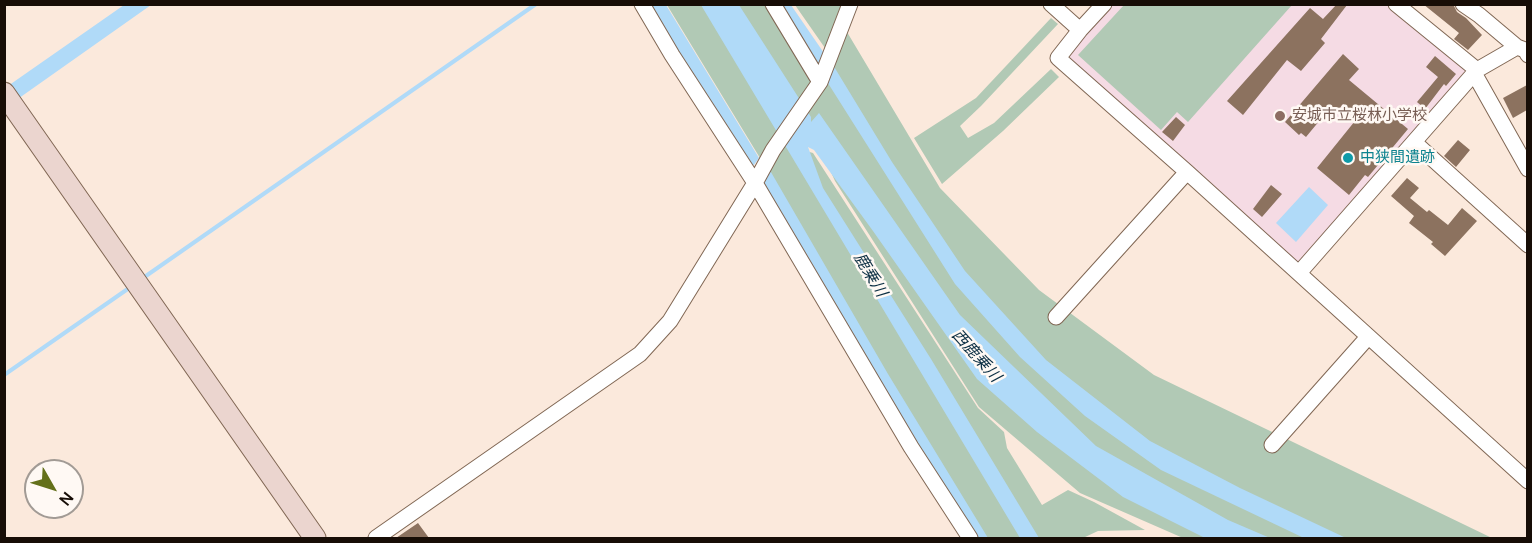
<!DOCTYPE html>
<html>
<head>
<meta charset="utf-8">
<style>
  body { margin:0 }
  #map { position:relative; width:1532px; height:543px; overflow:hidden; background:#fbe9dc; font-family:Manrope,sans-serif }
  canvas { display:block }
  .frame { position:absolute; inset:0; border:6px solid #170d06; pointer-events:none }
  .north { position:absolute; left:24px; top:459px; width:60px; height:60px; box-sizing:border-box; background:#fff9f4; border:2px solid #a29b95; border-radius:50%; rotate:129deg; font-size:16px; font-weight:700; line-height:24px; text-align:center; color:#170d06 }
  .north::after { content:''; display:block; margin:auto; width:21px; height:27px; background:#64701a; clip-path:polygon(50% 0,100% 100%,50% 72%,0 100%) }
</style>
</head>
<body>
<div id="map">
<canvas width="1532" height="543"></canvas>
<div class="frame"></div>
<div class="north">N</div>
</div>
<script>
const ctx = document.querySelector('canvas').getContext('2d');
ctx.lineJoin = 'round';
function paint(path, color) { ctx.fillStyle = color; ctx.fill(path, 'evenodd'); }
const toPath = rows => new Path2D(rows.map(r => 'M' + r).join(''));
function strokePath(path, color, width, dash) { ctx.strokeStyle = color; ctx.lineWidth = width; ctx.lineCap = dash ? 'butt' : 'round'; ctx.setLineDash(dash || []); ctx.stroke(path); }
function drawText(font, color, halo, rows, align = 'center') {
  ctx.font = font + ' Manrope,"Noto Sans JP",sans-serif'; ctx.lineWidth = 5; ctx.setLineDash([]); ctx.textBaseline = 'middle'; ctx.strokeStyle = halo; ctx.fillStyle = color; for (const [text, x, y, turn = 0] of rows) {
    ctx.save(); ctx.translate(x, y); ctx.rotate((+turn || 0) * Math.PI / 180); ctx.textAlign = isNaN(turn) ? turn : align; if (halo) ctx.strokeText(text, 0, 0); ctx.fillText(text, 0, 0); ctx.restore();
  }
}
paint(toPath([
  [1396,4,1477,70,1299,273,1058,58,1106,5]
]), '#f5dbe4');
paint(toPath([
  [667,5,767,5,813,83,760,158],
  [795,5,841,5,825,48],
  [1124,5,1124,4,1292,5,1188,122,1177,112,1161,130,1078,55],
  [1051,18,1058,24,981,106,960,126,968,138,994,123,1051,69,1059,77,1003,131,942,184,914,138,976,98],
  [847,32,940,188,1039,290,1154,375,1492,538,1183,538,1080,493,979,407,835,181,805,115,833,67],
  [782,144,813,153,978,408,1004,432,1007,448,1042,505,1068,490,1094,502,1145,530,1098,531,1083,538,971,538,757,184]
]), '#b1c9b5');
paint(toPath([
  [124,5,151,5,5,108,5,88],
  [645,5,666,5,759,158,751,169],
  [701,5,739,5,811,117,811,122,819,113,960,315,1096,446,1228,520,1270,538,1205,538,1123,497,1037,432,977,379,873,231,814,150,808,147,823,188,931,359,1039,538,1020,538],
  [778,5,791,5,826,56,820,70],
  [833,65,892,162,965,271,1046,360,1150,441,1240,488,1346,538,1304,538,1161,470,1085,416,1020,357,955,284,826,80],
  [768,167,888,374,988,538,972,538,759,181],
  [1309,187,1328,205,1296,242,1276,223]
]), '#b0daf8');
strokePath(toPath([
  [143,278,536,4],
  [4,375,132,286]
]), '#b0daf8', 4);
paint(toPath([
  [1337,4,1347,5,1321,39,1325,43,1301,71,1287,60,1243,115,1227,101,1310,8,1323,19],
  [1423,4,1453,4,1457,12,1466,18,1482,35,1468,50,1454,39,1459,33],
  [1343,54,1359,69,1349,80,1408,129,1368,177,1365,175,1349,195,1317,168,1359,116,1343,104,1337,112,1330,108,1306,137,1301,133,1299,135,1285,122],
  [1435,56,1456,74,1446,86,1444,84,1425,109,1417,102,1438,77,1426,67],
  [1527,85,1527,110,1513,118,1503,98],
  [1176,117,1185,125,1173,141,1162,132],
  [1458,140,1470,150,1456,167,1444,156],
  [1407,178,1419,188,1410,198,1427,212,1429,210,1448,225,1462,208,1477,221,1445,256,1431,244,1433,242,1409,223,1414,216,1391,196],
  [1271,185,1282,194,1262,217,1253,209],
  [418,523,429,538,396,538]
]), '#8c725f');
const street = toPath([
  [642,4,672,55,755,183,911,447,970,538],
  [773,4,820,82],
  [1051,4,1080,30],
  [1104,4,1080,30,1058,58,1187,172,1528,481],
  [1396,4,1477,70],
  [1463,4,1479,15,1517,47],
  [1474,73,1528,169],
  [1414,142,1528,245],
  [1299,273,1477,70,1517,47,1525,50,1528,55],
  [1056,317,1187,172],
  [1272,445,1368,337],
  [376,538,640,354,670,321,755,183,773,150,820,82,850,4]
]);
const secondary = toPath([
  [4,93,315,538]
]);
strokePath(street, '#806754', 17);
strokePath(secondary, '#806754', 23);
strokePath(street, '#fff', 15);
strokePath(secondary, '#ebd5cf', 21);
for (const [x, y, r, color] of [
  [1280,116,6,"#8d6e63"],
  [1348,158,6,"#0f9aa8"]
]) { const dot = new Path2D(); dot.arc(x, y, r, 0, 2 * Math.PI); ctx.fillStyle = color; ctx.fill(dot); strokePath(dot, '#fff9f4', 2); }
drawText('15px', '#785e54', '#fff9f4', [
  ["安城市立桜林小学校",1292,116]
], 'left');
drawText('15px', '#0d838f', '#fff9f4', [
  ["中狭間遺跡",1360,158]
], 'left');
drawText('italic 16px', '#0c2f44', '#fff9f4', [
  ["鹿乗川",870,275,59],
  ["西鹿乗川",976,356,48]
]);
</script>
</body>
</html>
